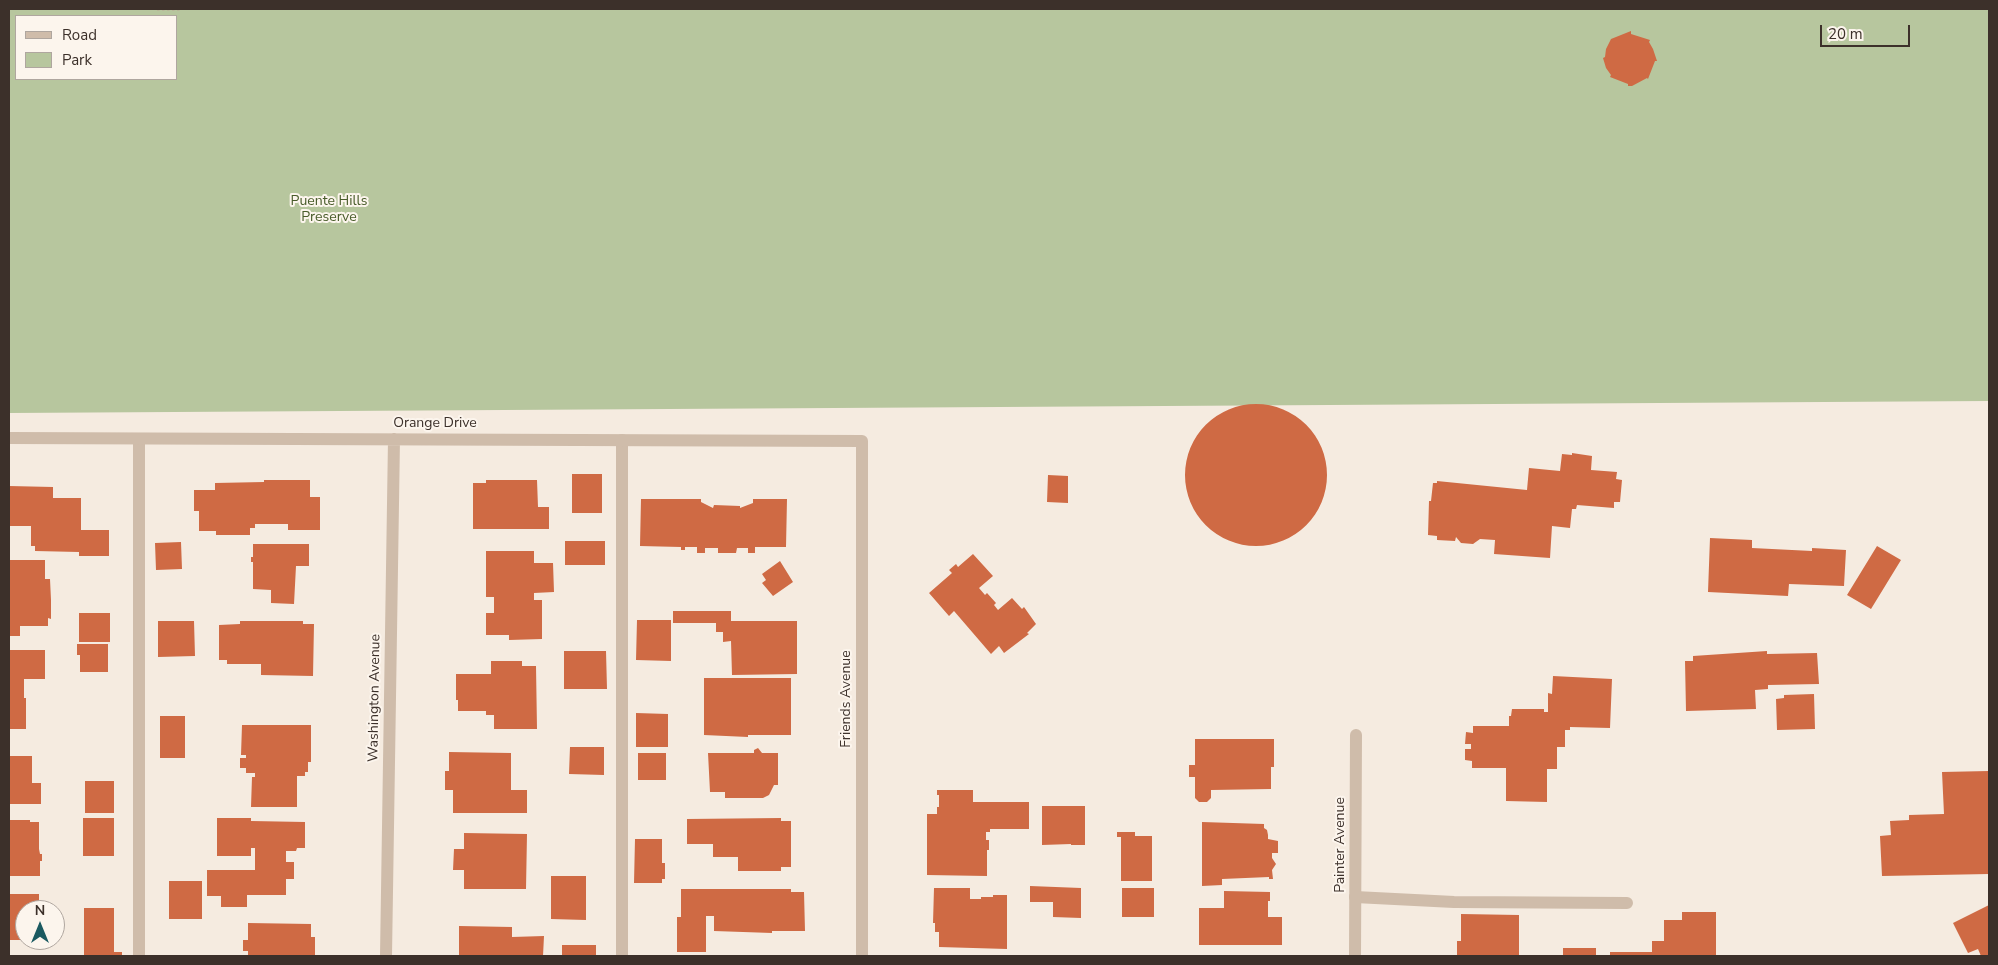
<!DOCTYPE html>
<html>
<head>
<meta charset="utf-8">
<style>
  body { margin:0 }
  #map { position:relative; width:1998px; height:965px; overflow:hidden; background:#f5ebe0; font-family:"Nunito Sans",sans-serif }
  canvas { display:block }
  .frame { position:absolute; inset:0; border:10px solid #3c302a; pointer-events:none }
  .legend { position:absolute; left:15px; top:15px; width:162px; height:65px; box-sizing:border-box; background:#fcf5ed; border:1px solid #afa69f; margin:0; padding:6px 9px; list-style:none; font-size:15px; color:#3c302a }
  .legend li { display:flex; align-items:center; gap:10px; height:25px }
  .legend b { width:25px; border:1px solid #afa69f }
  .north { position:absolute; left:15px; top:900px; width:50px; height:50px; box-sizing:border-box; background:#fcf5ed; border:1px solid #afa69f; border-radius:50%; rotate:0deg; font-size:14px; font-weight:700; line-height:20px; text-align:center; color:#3c302a }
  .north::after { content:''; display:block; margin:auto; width:18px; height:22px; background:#1b5a61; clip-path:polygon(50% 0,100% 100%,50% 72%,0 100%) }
  .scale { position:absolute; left:1820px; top:25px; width:90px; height:22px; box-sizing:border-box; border:2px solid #3c302a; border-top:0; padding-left:6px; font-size:15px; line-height:18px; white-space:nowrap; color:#3c302a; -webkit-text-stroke:4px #fcf5ed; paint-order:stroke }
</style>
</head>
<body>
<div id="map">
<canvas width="1998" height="965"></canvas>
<div class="frame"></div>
<ul class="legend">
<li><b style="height:6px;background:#cfbcaa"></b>Road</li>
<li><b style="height:14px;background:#b7c69e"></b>Park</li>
</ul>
<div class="north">N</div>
<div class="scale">20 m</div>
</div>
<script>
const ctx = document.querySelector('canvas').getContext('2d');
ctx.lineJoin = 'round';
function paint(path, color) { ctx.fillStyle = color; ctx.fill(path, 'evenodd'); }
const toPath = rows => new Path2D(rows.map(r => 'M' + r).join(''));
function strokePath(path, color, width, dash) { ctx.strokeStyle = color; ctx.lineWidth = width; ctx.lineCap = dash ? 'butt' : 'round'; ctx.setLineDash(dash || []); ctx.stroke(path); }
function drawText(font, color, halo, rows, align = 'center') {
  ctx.font = font + ' "Nunito Sans",sans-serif'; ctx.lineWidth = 4; ctx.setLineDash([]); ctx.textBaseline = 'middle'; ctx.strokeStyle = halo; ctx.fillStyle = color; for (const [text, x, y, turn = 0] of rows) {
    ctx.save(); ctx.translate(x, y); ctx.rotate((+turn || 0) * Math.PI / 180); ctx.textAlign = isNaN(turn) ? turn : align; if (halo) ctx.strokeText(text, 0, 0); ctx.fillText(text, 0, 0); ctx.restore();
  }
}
paint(toPath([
  [9,9,1989,9,1989,401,9,413],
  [16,16,176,16,176,79,16,79]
]), '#b7c69e');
paint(toPath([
  [1631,31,1631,34,1650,40,1649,42,1653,49,1657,61,1655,61,1648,79,1647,78,1632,86,1628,86,1628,84,1610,77,1611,75,1606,68,1603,58,1605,57,1606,49,1611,39],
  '1185 475a71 71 0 1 1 142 0a71 71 0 1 1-142 0Z',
  [1572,453,1592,456,1591,470,1617,472,1616,479,1622,480,1620,502,1614,502,1614,508,1577,505,1576,509,1572,509,1570,528,1552,526,1550,558,1494,554,1495,540,1480,539,1473,544,1461,543,1456,537,1455,541,1437,540,1437,536,1428,535,1429,501,1431,501,1433,483,1437,483,1437,481,1527,490,1529,468,1560,471,1562,454,1572,455],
  [572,474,602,474,602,513,572,513],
  [1048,475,1068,476,1068,503,1047,502],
  [264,480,310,480,310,497,320,497,320,530,288,530,288,524,255,524,255,528,250,528,250,535,216,535,216,531,199,531,199,511,194,511,194,490,215,490,215,483,264,482],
  [486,480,537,480,538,507,549,507,549,529,473,529,473,483,486,483],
  [9,486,53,487,53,498,81,498,81,530,109,530,109,556,79,556,79,552,35,551,35,546,31,546,31,526,9,526],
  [641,499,701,499,701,502,713,508,714,505,740,506,740,508,753,503,753,499,787,499,786,547,755,547,755,553,748,553,748,548,737,548,736,553,718,553,718,548,705,548,705,553,697,553,697,547,685,547,685,550,681,550,681,547,640,546],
  [1710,538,1752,540,1752,548,1812,551,1812,548,1846,550,1844,586,1789,584,1788,596,1708,592],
  [565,541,605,541,605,565,565,565],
  [181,542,182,569,156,570,155,543],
  [253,544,309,544,309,566,296,566,294,604,271,603,271,590,253,589,253,562,251,562,251,557,253,557],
  [1877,546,1901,560,1871,609,1847,595],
  [486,551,534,551,534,563,553,563,554,592,534,593,534,600,542,600,542,639,509,640,509,635,486,635,486,613,494,613,494,597,486,597],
  [973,554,993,576,979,588,985,595,987,593,996,603,994,605,998,610,1012,598,1022,609,1024,607,1036,624,1027,633,1029,634,1004,653,999,646,991,654,954,611,949,616,929,593,952,573,949,570,956,564,958,567],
  [9,560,45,560,45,579,50,579,51,600,51,619,48,618,48,626,20,626,20,636,9,636],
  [780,561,793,582,773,596,762,583,766,580,762,574],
  [673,611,731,611,731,621,797,621,797,674,732,675,731,641,723,642,723,632,716,632,716,623,673,623],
  [79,613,110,613,110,642,79,642],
  [637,620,671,620,671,661,636,660],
  [158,621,194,621,195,656,158,657],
  [240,621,303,621,303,624,314,624,313,676,261,675,261,664,227,664,227,660,219,660,219,625,240,624],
  [77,644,108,644,108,672,80,672,80,655,77,655],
  [9,650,45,650,45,679,24,679,24,698,26,698,26,729,9,729],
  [564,651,606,651,607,689,564,689],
  [1767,651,1767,654,1817,653,1819,684,1768,685,1768,689,1755,690,1756,709,1686,711,1685,661,1693,661,1693,656],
  [491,661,522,661,522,666,536,666,537,729,494,729,494,715,486,715,486,711,458,711,458,700,456,700,456,674,491,674],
  [1553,676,1612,679,1610,728,1570,727,1570,730,1565,730,1565,747,1557,747,1557,769,1547,769,1547,802,1506,801,1506,768,1472,768,1472,761,1465,760,1465,749,1471,749,1471,744,1465,744,1466,732,1473,733,1473,726,1509,726,1509,716,1511,716,1512,709,1544,709,1544,712,1548,712,1548,693,1552,694],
  [704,678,791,678,791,735,748,735,748,737,704,735],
  [1814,694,1815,729,1777,730,1776,699,1784,698,1784,695],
  [636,713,668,714,668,747,636,747],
  [160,716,185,716,185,758,160,758],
  [242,725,311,725,311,762,308,762,308,772,305,772,305,776,297,776,297,807,251,807,252,777,255,777,255,773,246,773,246,768,240,768,240,758,246,758,246,755,241,755],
  [1195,739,1274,739,1274,767,1271,767,1271,789,1211,790,1211,798,1207,802,1199,802,1195,798,1195,777,1189,777,1189,765,1195,765],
  [570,747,604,747,604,775,569,774],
  [758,748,762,753,778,753,778,785,774,785,769,795,763,798,725,798,725,792,710,792,708,753,754,753,754,750],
  [449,752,511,753,511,790,527,790,527,813,453,813,453,790,445,790,445,771,449,771],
  [638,753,666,753,666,780,638,780],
  [9,756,32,756,32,783,41,783,41,804,9,804],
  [1989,771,1989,874,1882,876,1880,836,1891,835,1890,821,1909,820,1909,815,1944,814,1942,772],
  [85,781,114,781,114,813,85,813],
  [937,790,973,790,973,802,1029,802,1029,829,990,829,990,832,986,832,986,840,989,840,989,850,987,850,987,876,927,875,927,814,937,814,937,807,939,807,939,795,937,795],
  [1042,806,1085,806,1085,845,1071,845,1071,844,1042,845],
  [83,818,114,818,114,856,83,856],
  [217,818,251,818,251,821,305,822,305,848,297,848,296,851,286,851,286,862,294,862,294,879,286,879,286,895,247,895,247,907,221,907,221,896,207,896,207,870,255,870,255,848,251,848,251,856,217,856],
  [781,818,781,821,791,821,791,867,781,867,781,871,738,871,738,857,713,857,713,844,687,844,687,819],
  [9,820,30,820,30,822,39,822,39,849,40,854,42,854,42,861,40,861,40,876,9,876],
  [1202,822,1264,824,1264,828,1267,830,1268,835,1268,839,1278,841,1278,853,1272,853,1272,858,1276,864,1272,870,1273,879,1269,879,1269,877,1222,879,1222,885,1202,886],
  [1117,832,1135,832,1135,836,1152,836,1152,881,1121,881,1121,837,1117,837],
  [464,833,527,834,526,889,464,889,464,870,453,870,454,849,464,849],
  [635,839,662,839,662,863,665,863,665,879,662,879,662,883,634,883],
  [551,876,586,876,586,920,551,919],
  [169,881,202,881,202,919,169,919],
  [1030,886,1081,888,1081,918,1053,917,1053,902,1030,902],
  [934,888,970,888,970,899,981,899,981,897,993,897,993,895,1007,895,1007,949,939,947,939,932,935,932,935,923,933,923],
  [1122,888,1154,888,1154,917,1122,917],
  [681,889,791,889,791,892,804,892,805,931,772,931,772,933,714,931,714,916,706,916,706,952,677,952,677,917,681,917],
  [1224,891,1270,892,1270,901,1268,901,1268,917,1282,917,1282,945,1199,945,1199,908,1224,908],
  [9,894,39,894,39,910,25,910,25,940,9,940],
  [1989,905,1989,956,1981,956,1978,949,1968,953,1953,923],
  [84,908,114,908,114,952,122,952,122,956,84,956],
  [1682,912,1716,912,1716,956,1610,956,1610,952,1652,952,1652,941,1664,941,1664,920,1682,920],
  [1461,914,1519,915,1519,956,1457,956,1457,941,1461,941],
  [248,923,311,924,311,937,315,937,315,956,248,956,248,951,243,951,243,940,248,940],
  [459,926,512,927,512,937,544,936,543,956,459,956],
  [562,945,596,945,596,956,562,956],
  [1563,948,1596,948,1596,956,1563,956]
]), '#cf6a44');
strokePath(toPath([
  [157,9,182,9]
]), '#bba694', 3, [2.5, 2.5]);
strokePath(toPath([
  [139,439,139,956],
  [622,440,622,956],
  [1355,897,1454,902,1627,903]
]), '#cfbcaa', 12);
strokePath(toPath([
  [9,438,862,441,862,956],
  [386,956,394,439],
  [1355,956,1356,735]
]), '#cfbcaa', 12);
drawText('14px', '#495c2b', '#fcf5ed', [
  ["Puente Hills",329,202],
  ["Preserve",329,218]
]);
drawText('14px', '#3c302a', '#fcf5ed', [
  ["Orange Drive",435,424],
  ["Washington Avenue",375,698,-89],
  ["Friends Avenue",847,699,-90],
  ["Painter Avenue",1341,845,-90]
]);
</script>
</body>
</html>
